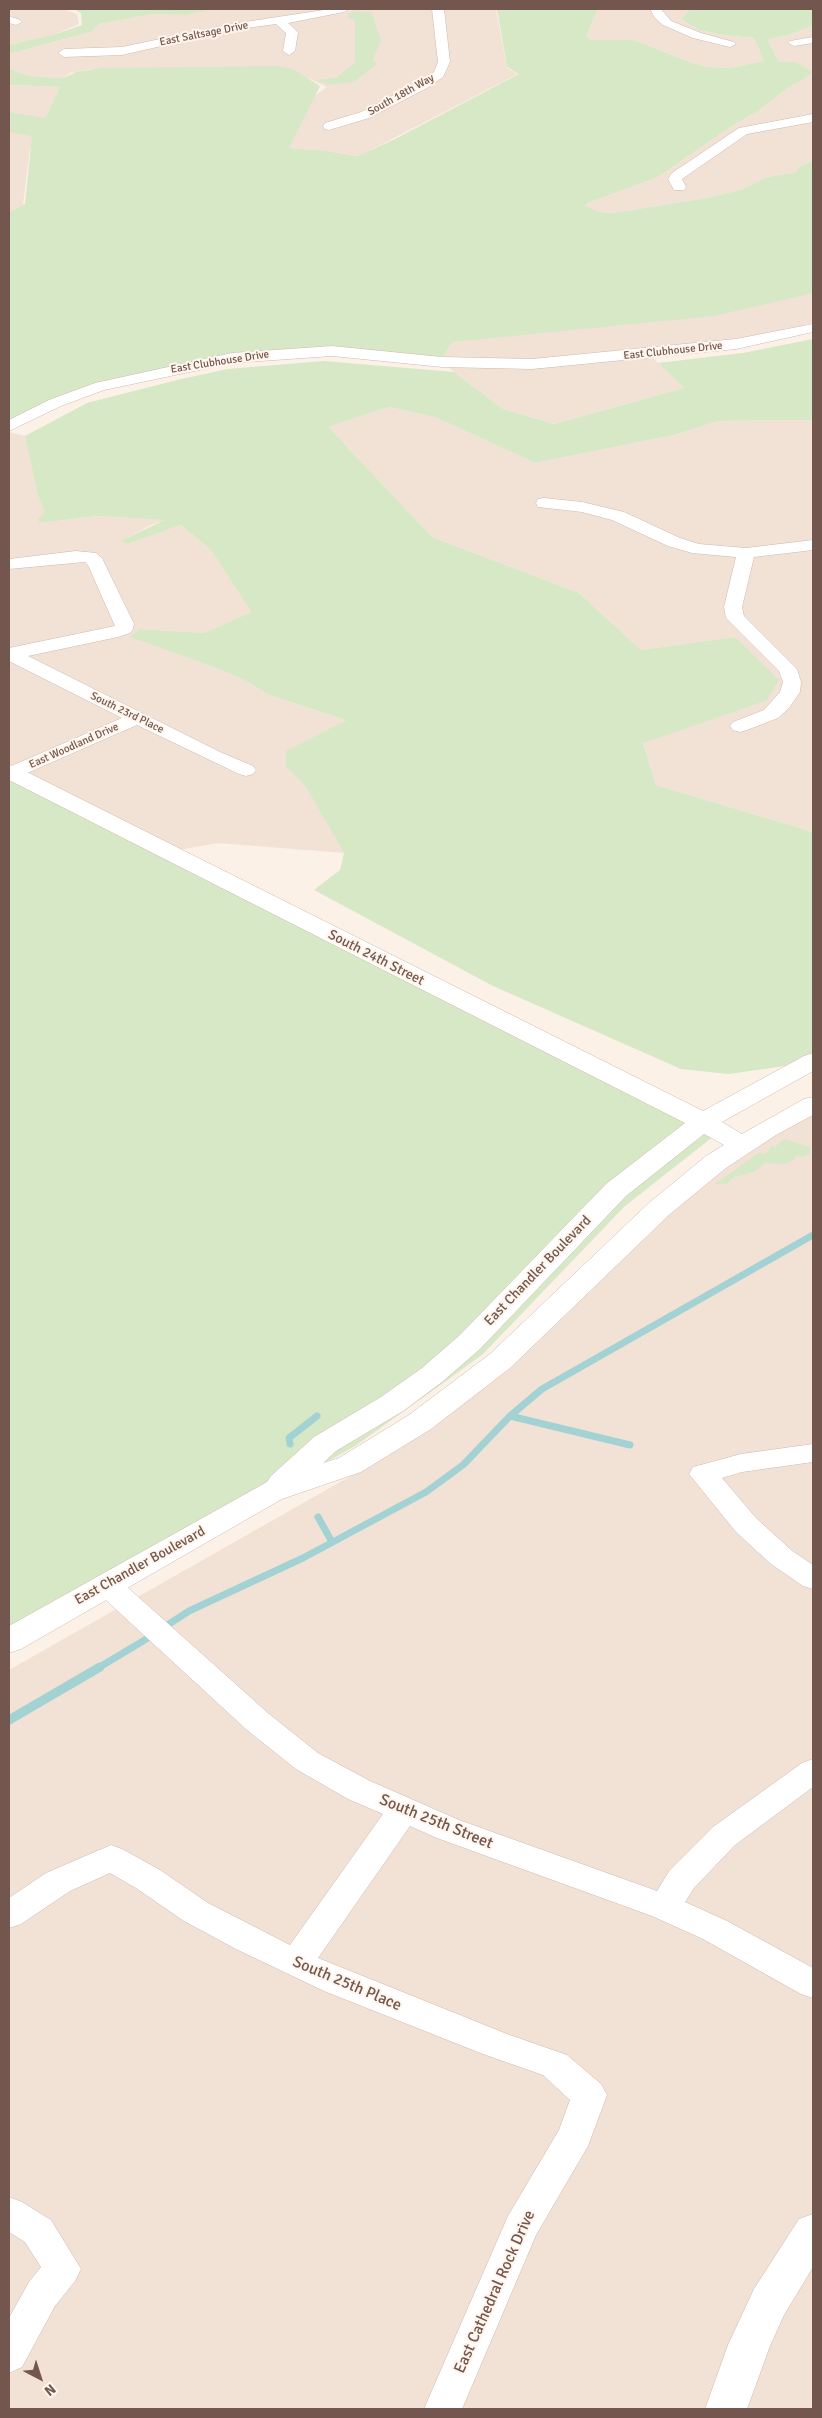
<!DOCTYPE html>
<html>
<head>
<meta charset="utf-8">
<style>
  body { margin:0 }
  #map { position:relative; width:822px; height:2418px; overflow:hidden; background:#fbf1e7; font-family:Signika,sans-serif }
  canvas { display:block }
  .frame { position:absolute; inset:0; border:10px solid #73564d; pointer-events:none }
  .north { position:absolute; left:15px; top:2353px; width:50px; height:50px; -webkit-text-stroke:4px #fef5ed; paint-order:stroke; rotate:140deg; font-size:14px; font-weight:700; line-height:20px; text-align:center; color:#73564d }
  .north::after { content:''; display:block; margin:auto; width:18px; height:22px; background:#73564d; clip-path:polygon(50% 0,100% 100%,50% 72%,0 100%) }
</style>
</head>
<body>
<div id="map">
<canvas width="822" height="2418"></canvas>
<div class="frame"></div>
<div class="north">N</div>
</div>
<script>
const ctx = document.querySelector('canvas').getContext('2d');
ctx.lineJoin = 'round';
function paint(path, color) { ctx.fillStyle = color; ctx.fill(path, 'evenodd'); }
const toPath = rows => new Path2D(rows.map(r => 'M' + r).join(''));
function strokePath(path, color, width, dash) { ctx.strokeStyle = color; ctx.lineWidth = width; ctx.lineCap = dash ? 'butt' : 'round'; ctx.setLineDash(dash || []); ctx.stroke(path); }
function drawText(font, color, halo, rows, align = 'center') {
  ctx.font = font + ' Signika,sans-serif'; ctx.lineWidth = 4; ctx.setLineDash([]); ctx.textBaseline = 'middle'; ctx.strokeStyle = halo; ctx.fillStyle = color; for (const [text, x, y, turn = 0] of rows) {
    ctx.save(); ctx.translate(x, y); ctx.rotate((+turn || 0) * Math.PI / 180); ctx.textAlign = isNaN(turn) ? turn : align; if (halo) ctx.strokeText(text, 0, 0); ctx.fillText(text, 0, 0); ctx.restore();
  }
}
paint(toPath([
  [9,9,63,9,77,14,79,24,56,34,9,45],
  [213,9,326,9,342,13,355,9,496,9,507,68,518,74,359,156,335,152,289,148,314,96,327,87,290,70,275,67,92,69,70,73,63,78,30,76,9,69,9,54,91,32,99,24,153,14,186,15],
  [598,9,690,9,681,19,699,30,723,35,754,38,764,61,730,68,710,67,692,63,634,40,592,40,586,36],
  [813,25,813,160,798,168,798,172,767,177,744,189,707,198,612,213,600,212,585,207,588,203,658,177,732,126,758,111,789,87,806,78,811,72,795,63,779,62,768,41,770,39,795,33],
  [9,85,60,87,30,149,23,205,9,212],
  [813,293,813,323,749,338,529,360,443,357,452,342],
  [652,357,684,388,554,424,503,409,445,365,561,365],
  [389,407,435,417,535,463,674,435,718,421,813,420,813,832,656,785,643,742,766,701,735,637,641,650,579,593,432,537,327,427],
  [9,432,25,436,37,493,46,513,40,523,97,516,167,520,151,525,121,541,128,544,181,525,211,550,251,612,204,633,139,629,131,637,219,669,246,681,269,695,346,720,286,752,286,767,305,786,344,853,218,843,167,852,9,772],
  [813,1111,813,2409,9,2409,9,1670,400,1448,680,1200,752,1149]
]), '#f2e2d5');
paint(toPath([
  [73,9,213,9,186,15,153,14,99,24,91,32,9,54,9,45,56,34,82,25,81,13],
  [497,9,598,9,586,36,592,40,634,40,692,63,710,67,730,68,764,61,754,38,723,35,699,30,681,19,690,9,813,9,813,25,795,33,770,39,768,41,779,62,795,62,812,72,806,78,789,87,758,111,732,126,658,177,588,203,585,206,600,212,612,213,707,198,744,189,767,177,797,172,798,168,813,160,813,293,714,316,452,342,443,357,296,352,131,378,32,415,9,426,9,212,25,204,32,136,9,132,9,112,45,118,60,87,9,85,9,69,30,76,63,78,76,72,101,68,276,66,293,69,320,86,289,148,327,151,358,156,395,139,519,74,507,67],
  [355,11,372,13,381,41,373,59,377,64,354,82,328,85,317,80,336,78,355,62,355,21,349,18,347,14],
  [813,339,813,420,718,421,674,435,535,463,435,417,389,407,328,427,432,537,579,593,641,650,735,637,779,680,766,701,643,743,656,785,813,832,813,1054,785,1066,729,1074,681,1069,493,986,314,890,340,870,344,853,305,786,286,767,286,751,346,720,269,695,246,681,219,669,130,637,139,629,204,633,251,612,211,550,181,525,128,544,120,541,165,520,97,516,40,523,38,519,45,512,37,493,25,436,87,403,177,380,228,369,324,361,454,372,503,409,554,424,684,388,658,363,743,353],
  [9,772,719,1132,625,1206,483,1354,442,1384,355,1446,9,1641],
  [784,1139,810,1147,810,1153,803,1157,797,1155,794,1160,784,1164,765,1163,754,1172,734,1177,727,1184,715,1184,760,1152,762,1154,768,1152,771,1146,775,1147]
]), '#d7e8c6');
strokePath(toPath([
  [510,1416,630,1445],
  [290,1444,289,1438,317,1416],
  [318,1517,332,1542],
  [163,1628,189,1611,303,1558,426,1492,463,1465,510,1416,542,1389,813,1235],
  [98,1668,153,1635]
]), '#a3d2d4', 7);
strokePath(toPath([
  [9,1720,100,1667]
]), '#a3d2d4', 9);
const street = toPath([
  [330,9,350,9,344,12,288,23,298,32,295,51,289,55,283,51,286,33,276,24,232,30,122,55,64,57,58,53,64,49,122,47,232,24,330,9],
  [432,9,444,9,450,62,443,77,427,88,369,118,329,130,325,129,323,126,325,123,361,112,419,82,434,72,438,62,432,9],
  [650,9,661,9,671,21,701,33,734,42,736,44,730,47,693,38,663,25,655,18,650,9],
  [9,16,20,20,22,22,16,25,9,23,9,16],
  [813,37,813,43,794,46,788,43,790,41,813,37],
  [813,114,813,122,747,134,682,179,686,187,684,190,674,190,668,179,672,173,739,128,813,114],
  [813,324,813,332,736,349,532,369,442,367,332,356,232,363,104,390,61,406,9,431,9,420,49,400,95,383,232,353,332,346,442,357,532,359,736,339,813,324],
  [544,498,582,502,624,512,680,538,699,544,746,548,813,540,813,550,754,557,742,607,744,616,797,669,801,682,800,692,789,708,778,718,747,730,740,732,733,730,730,726,733,722,764,710,780,692,783,682,779,671,726,618,724,607,736,557,692,553,668,546,612,520,582,512,538,507,536,503,538,499,544,498],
  [76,551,96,553,102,558,134,624,133,629,130,633,118,637,28,656,220,752,253,766,256,770,253,774,246,776,239,774,137,725,18,777,9,778,9,767,122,718,9,661,9,648,115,626,88,565,85,562,9,569,9,559,76,551],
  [813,1444,813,1462,742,1472,722,1478,756,1518,791,1550,813,1565,813,1589,803,1586,771,1564,736,1532,689,1474,693,1467,741,1454,813,1444],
  [106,1574,116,1577,269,1714,318,1753,370,1781,459,1820,657,1891,670,1870,713,1827,802,1763,813,1759,813,1787,735,1845,694,1888,685,1902,727,1921,813,1968,813,1998,801,1994,703,1939,652,1916,437,1838,410,1826,318,1958,507,2034,567,2055,601,2084,607,2095,588,2146,536,2235,462,2409,424,2409,508,2216,559,2130,570,2100,543,2075,483,2054,324,1991,236,1949,184,1921,136,1888,110,1873,70,1891,21,1924,9,1928,9,1898,46,1873,111,1845,122,1849,160,1870,208,1903,290,1945,383,1814,348,1799,296,1769,247,1730,96,1591,91,1584,96,1577,106,1574],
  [9,2197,22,2202,51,2220,81,2269,75,2281,55,2306,22,2367,9,2373,9,2318,29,2282,41,2267,25,2242,9,2232,9,2197]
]);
const secondary = toPath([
  [9,765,17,767,703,1111,804,1056,813,1053,813,1071,722,1122,742,1134,804,1099,813,1097,813,1115,776,1135,726,1168,670,1214,510,1368,431,1429,361,1472,282,1499,21,1649,9,1653,9,1626,267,1482,271,1476,314,1437,381,1397,422,1368,460,1335,606,1184,685,1123,9,780,9,765],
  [704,1134,724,1145,706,1156,650,1202,490,1354,409,1415,339,1458,323,1463,336,1451,403,1411,442,1382,480,1349,626,1196,704,1134],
  [813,2214,813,2267,784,2315,770,2346,747,2409,705,2409,728,2345,754,2289,799,2219,813,2214]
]);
strokePath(street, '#cebab0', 1);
strokePath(secondary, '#d1b9ae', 1);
paint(street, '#fff');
paint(secondary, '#fff');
drawText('11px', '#73564d', '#fef5ed', [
  ["East Saltsage Drive",204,34,-11],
  ["South 18th Way",401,95,-29],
  ["East Clubhouse Drive",673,351,-6],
  ["East Clubhouse Drive",220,362,-9],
  ["South 23rd Place",127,713,26],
  ["East Woodland Drive",74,746,-24]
]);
drawText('14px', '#73564d', '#fef5ed', [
  ["South 24th Street",376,958,27],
  ["East Chandler Boulevard",538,1271,-46],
  ["East Chandler Boulevard",140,1566,-29]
]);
drawText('16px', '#73564d', '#fef5ed', [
  ["South 25th Street",436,1822,22],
  ["South 25th Place",347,1984,23],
  ["East Cathedral Rock Drive",495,2292,-66]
]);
</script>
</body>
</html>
